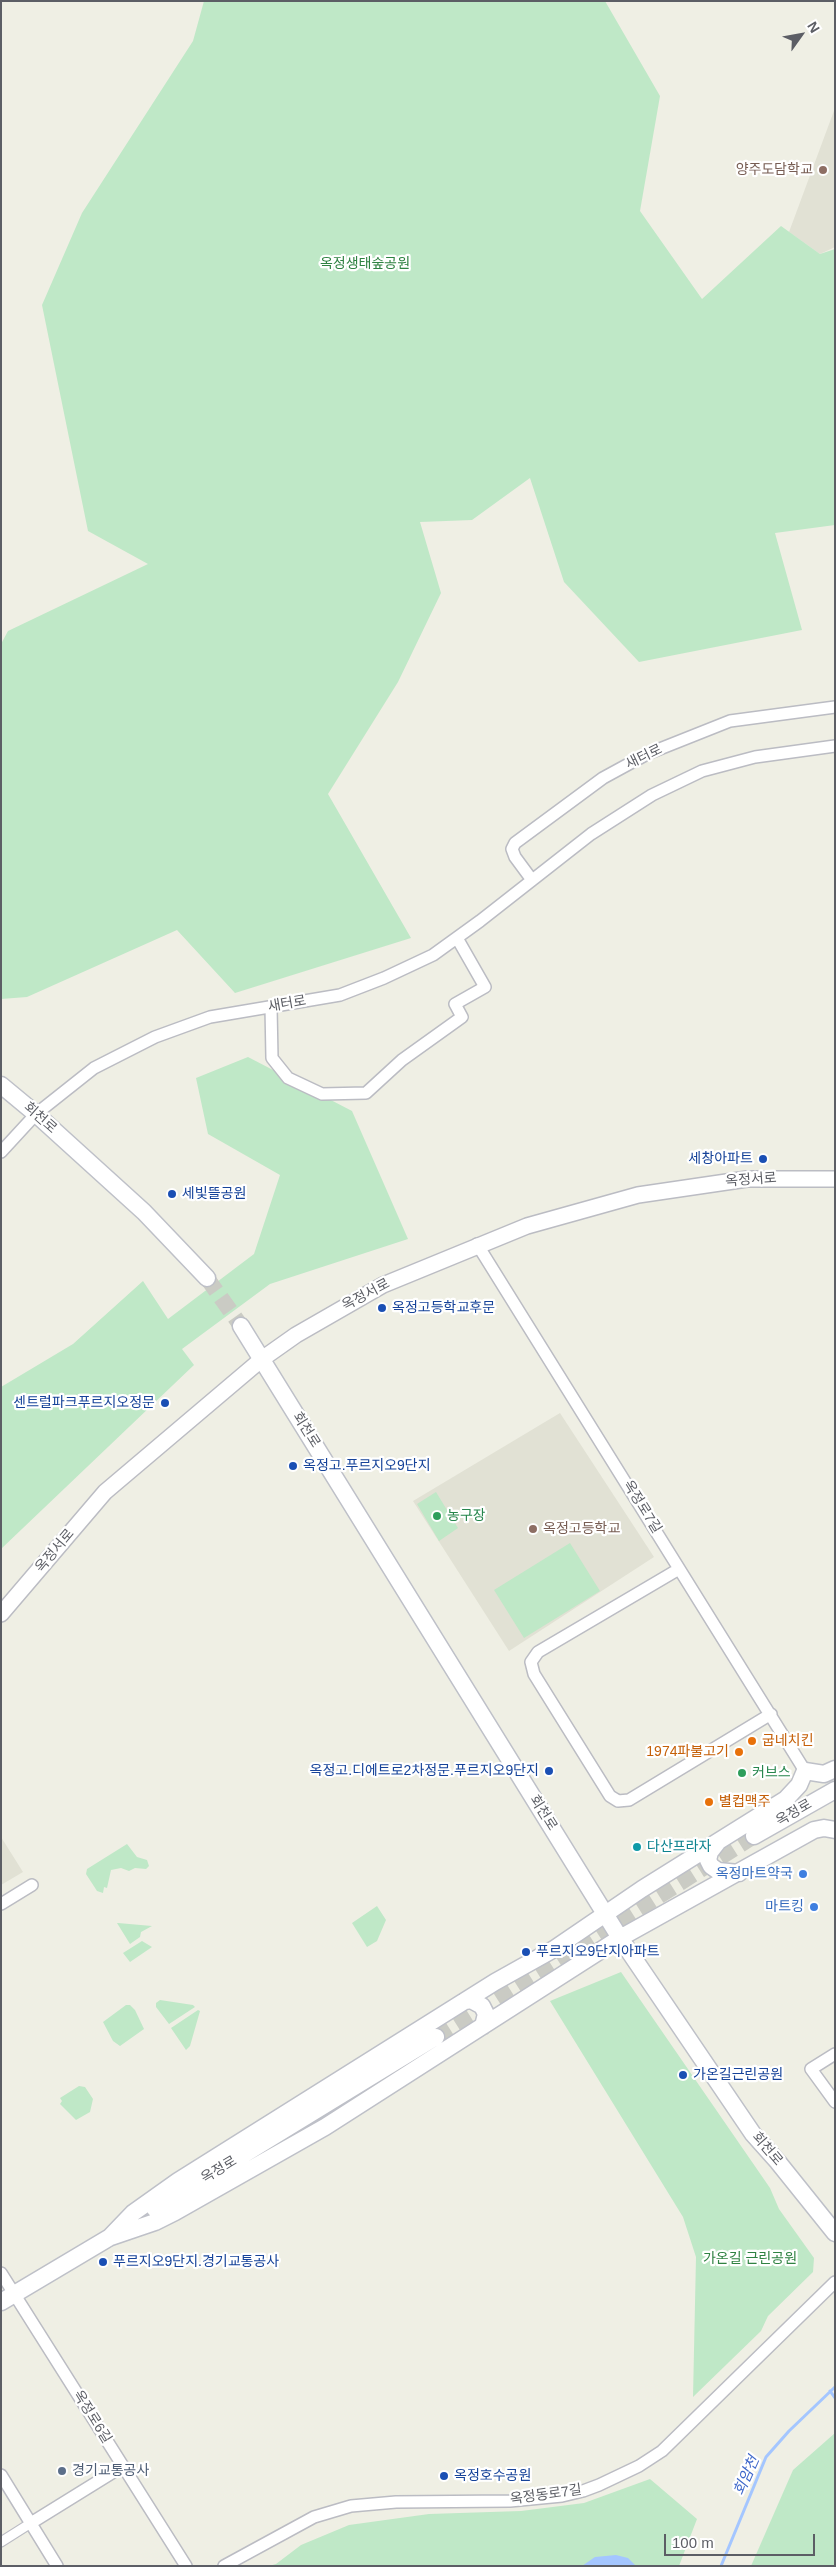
<!DOCTYPE html>
<html>
<head>
<meta charset="utf-8">
<style>
  body { margin:0 }
  #map { position:relative; width:836px; height:2567px; overflow:hidden; background:#efefe4; font-family:Helvetica,sans-serif }
  canvas { display:block }
  .frame { position:absolute; inset:0; border:2px solid #5c5e65; pointer-events:none }
  .north { position:absolute; left:776px; top:10px; width:50px; height:50px; -webkit-text-stroke:4px #fff; paint-order:stroke; rotate:58deg; font-size:14px; font-weight:700; line-height:20px; text-align:center; color:#5c5e65 }
  .north::after { content:''; display:block; margin:auto; width:18px; height:22px; background:#5c5e65; clip-path:polygon(50% 0,100% 100%,50% 72%,0 100%) }
  .scale { position:absolute; left:664px; top:2534px; width:151px; height:22px; box-sizing:border-box; border:2px solid #5c5e65; border-top:0; padding-left:6px; font-size:15px; line-height:18px; white-space:nowrap; color:#5c5e65; -webkit-text-stroke:4px #fff; paint-order:stroke }
</style>
</head>
<body>
<div id="map">
<canvas width="836" height="2567"></canvas>
<div class="frame"></div>
<div class="north">N</div>
<div class="scale">100 m</div>
</div>
<script>
const ctx = document.querySelector('canvas').getContext('2d');
ctx.lineJoin = 'round';
function paint(path, color) { ctx.fillStyle = color; ctx.fill(path, 'evenodd'); }
const toPath = rows => new Path2D(rows.map(r => 'M' + r).join(''));
function strokePath(path, color, width, dash) { ctx.strokeStyle = color; ctx.lineWidth = width; ctx.lineCap = dash ? 'butt' : 'round'; ctx.setLineDash(dash || []); ctx.stroke(path); }
function drawText(font, color, halo, rows, align = 'center') {
  ctx.font = font + ' Helvetica,"Noto Sans KR",sans-serif'; ctx.lineWidth = 4.5; ctx.setLineDash([]); ctx.textBaseline = 'middle'; ctx.strokeStyle = halo; ctx.fillStyle = color; for (const [text, x, y, turn = 0] of rows) {
    ctx.save(); ctx.translate(x, y); ctx.rotate((+turn || 0) * Math.PI / 180); ctx.textAlign = isNaN(turn) ? turn : align; if (halo) ctx.strokeText(text, 0, 0); ctx.fillText(text, 0, 0); ctx.restore();
  }
}
paint(toPath([
  [835,108,835,247,820,254,789,232],
  [560,1413,654,1557,509,1651,413,1501],
  [1,1837,23,1872,1,1885]
]), '#e1e1d4');
paint(toPath([
  [204,1,605,1,660,96,640,211,702,299,781,226,820,254,835,249,835,525,775,533,802,630,639,662,564,582,530,478,472,520,420,522,441,593,398,682,328,794,411,938,235,993,177,930,27,997,1,999,1,644,8,631,148,564,88,531,42,305,82,213,193,41],
  [248,1057,352,1111,408,1239,270,1284,182,1349,194,1365,1,1549,1,1387,73,1344,143,1281,168,1319,254,1254,280,1175,208,1134,196,1078],
  [436,1492,458,1528,439,1541,417,1504],
  [570,1543,600,1591,524,1638,494,1590],
  [127,1844,137,1857,147,1860,149,1866,146,1869,135,1868,129,1871,121,1868,111,1870,107,1888,104,1887,103,1893,97,1891,86,1874,87,1869],
  [377,1906,386,1920,377,1941,367,1947,352,1923],
  [117,1923,118,1923,152,1926,141,1932,140,1937,130,1944],
  [142,1941,152,1947,130,1962,123,1953],
  [621,1972,770,2188,779,2209,814,2258,813,2272,768,2316,761,2331,693,2397,696,2257,683,2217,550,2001],
  [160,2000,193,2005,195,2007,169,2024,156,2007,156,2003],
  [126,2005,130,2005,135,2010,144,2029,120,2046,113,2041,103,2022],
  [198,2010,200,2011,190,2046,186,2050,171,2028],
  [79,2086,85,2087,93,2099,90,2112,76,2120,60,2104,62,2101,60,2098],
  [835,2433,835,2566,751,2566,793,2470],
  [650,2479,697,2519,679,2566,269,2566,276,2564,301,2545,349,2525,429,2514,521,2511,584,2503]
]), '#bfe8c7');
paint(toPath([
  [616,2555,628,2558,636,2566,582,2566,595,2557]
]), '#a4c6ff');
strokePath(toPath([
  [830,2391,835,2398],
  [721,2566,766,2457,789,2431,835,2387]
]), '#a4c6ff', 3);
strokePath(toPath([
  [207,1278,241,1326],
  [436,2037,754,1836]
]), '#cacbc4', 16, [16, 8]);
const pedestrian = toPath([
  [1,2542,31,2523]
]);
const minor = toPath([
  [532,880,515,857,512,849,515,843,603,778,647,754,730,721,835,707],
  [271,1007,272,1058,288,1078,322,1094,366,1093,402,1060,462,1017,455,1004,485,987,457,938],
  [1,1152,36,1114,94,1068,155,1037,210,1017,340,995,384,978,433,955,480,921,591,834,652,795,702,771,755,757,835,746],
  [477,1244,805,1771],
  [679,1569,538,1652,531,1662,534,1674,610,1796,618,1801,629,1800,771,1714],
  [1,1904,32,1885],
  [835,2054,811,2069,835,2102],
  [1,2273,186,2566],
  [1,2475,57,2566],
  [31,2523,123,2466],
  [224,2566,314,2517,351,2506,396,2502,510,2501,562,2496,583,2491,599,2485,639,2466,662,2451,835,2282]
]);
const tertiary = toPath([
  [1,1614,105,1492,262,1359,296,1335,383,1285,527,1226,638,1195,747,1179,835,1179]
]);
const secondary = toPath([
  [1,1085,36,1114,144,1212,207,1278],
  [241,1326,620,1938,753,2134,778,2162,835,2233],
  [754,1836,835,1790],
  [717,1843,710,1852,708,1860,711,1866,718,1871,739,1873],
  [465,2001,471,2000,482,2006,486,2014,483,2026],
  [155,2209,436,2037],
  [111,2237,155,2222,175,2212,325,2127,620,1938,814,1830,824,1828,835,1830],
  [109,2238,133,2213,178,2181,495,1982,554,1949,642,1889,786,1799,799,1785,805,1771,824,1774,835,1769],
  [1,2302,117,2233]
]);
strokePath(pedestrian, '#bbbcc3', 11);
strokePath(minor, '#bbbcc3', 14);
strokePath(tertiary, '#bbbcc3', 18);
strokePath(secondary, '#bec0c8', 19);
strokePath(pedestrian, '#fff', 9);
strokePath(minor, '#fff', 11);
strokePath(tertiary, '#fff', 15);
strokePath(secondary, '#fff', 16);
for (const [x, y, r, color] of [
  [823,170,5,"#8d6e63"],
  [763,1159,5,"#1a4fb4"],
  [172,1194,5,"#1a4fb4"],
  [382,1308,5,"#1a4fb4"],
  [165,1403,5,"#1a4fb4"],
  [293,1466,5,"#1a4fb4"],
  [437,1516,5,"#2e9e5b"],
  [533,1529,5,"#8d6e63"],
  [752,1741,5,"#e8710a"],
  [739,1752,5,"#e8710a"],
  [549,1771,5,"#1a4fb4"],
  [742,1773,5,"#2e9e5b"],
  [709,1802,5,"#e8710a"],
  [637,1847,5,"#0f9aa8"],
  [803,1874,5,"#3f7fe0"],
  [814,1907,5,"#3f7fe0"],
  [526,1952,5,"#1a4fb4"],
  [683,2075,5,"#1a4fb4"],
  [103,2262,5,"#1a4fb4"],
  [62,2471,5,"#5c6f8a"],
  [444,2476,5,"#1a4fb4"]
]) { const dot = new Path2D(); dot.arc(x, y, r, 0, 2 * Math.PI); ctx.fillStyle = color; ctx.fill(dot); strokePath(dot, '#fff', 2); }
drawText('14px', '#785e54', '#fff', [
  ["양주도담학교",813,170],
  ["옥정고등학교",543,1529,"left"]
], 'right');
drawText('14px', '#2f8242', '#fff', [
  ["옥정생태숲공원",365,264],
  ["가온길 근린공원",750,2259]
]);
drawText('14px', '#5c5e65', '#fff', [
  ["새터로",644,757,-26],
  ["새터로",287,1004,-10],
  ["회천로",40,1118,41],
  ["옥정서로",751,1180,-4],
  ["옥정서로",366,1295,-28],
  ["회천로",306,1430,58],
  ["옥정로7길",642,1507,58],
  ["옥정서로",55,1551,-50],
  ["회천로",543,1813,58],
  ["옥정로",794,1813,-30],
  ["회천로",767,2149,49],
  ["옥정로",219,2170,-31],
  ["옥정로6길",92,2417,58],
  ["옥정동로7길",546,2495,-8]
]);
drawText('14px', '#164399', '#fff', [
  ["세창아파트",753,1159,"right"],
  ["세빛뜰공원",182,1194],
  ["옥정고등학교후문",392,1308],
  ["센트럴파크푸르지오정문",155,1403,"right"],
  ["옥정고.푸르지오9단지",303,1466],
  ["옥정고.디에트로2차정문.푸르지오9단지",539,1771,"right"],
  ["푸르지오9단지아파트",536,1952],
  ["가온길근린공원",693,2075],
  ["푸르지오9단지.경기교통공사",113,2262],
  ["옥정호수공원",454,2476]
], 'left');
drawText('14px', '#27864d', '#fff', [
  ["농구장",447,1516],
  ["커브스",752,1773]
], 'left');
drawText('14px', '#c56008', '#fff', [
  ["굽네치킨",762,1741],
  ["1974파불고기",729,1752,"right"],
  ["별컵맥주",719,1802]
], 'left');
drawText('14px', '#0d838f', '#fff', [
  ["다산프라자",647,1847]
], 'left');
drawText('14px', '#366cbe', '#fff', [
  ["옥정마트약국",793,1874],
  ["마트킹",804,1907]
], 'right');
drawText('14px', '#4e5e75', '#fff', [
  ["경기교통공사",72,2471]
], 'left');
drawText('italic 15px', '#3f68ca', '#fff', [
  ["회암천",747,2476,-66]
]);
</script>
</body>
</html>
